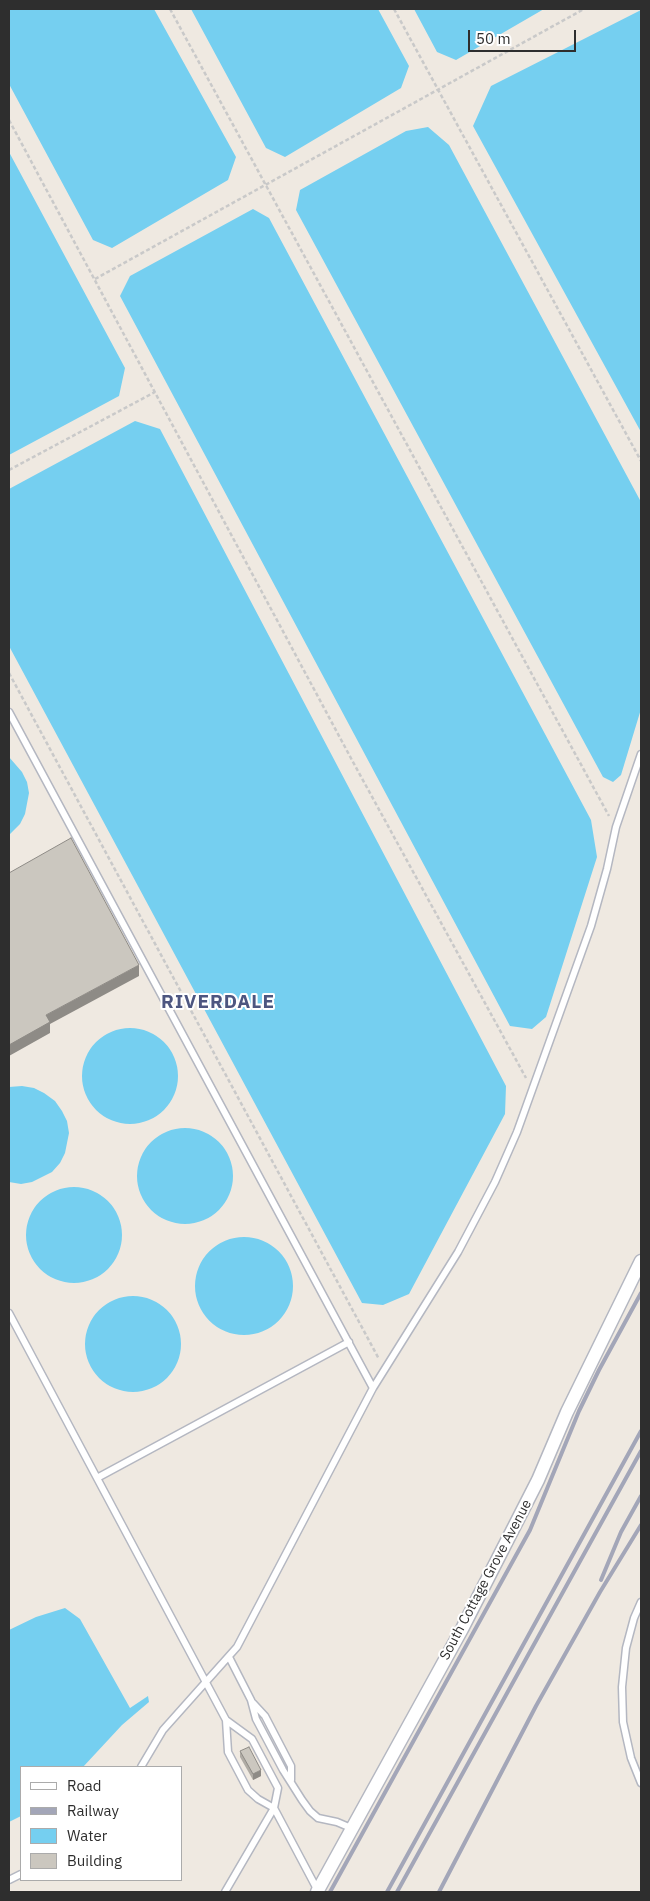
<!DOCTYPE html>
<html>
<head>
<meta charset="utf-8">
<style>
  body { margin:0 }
  #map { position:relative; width:650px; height:1901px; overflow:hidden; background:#efe9e1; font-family:"IBM Plex Sans",sans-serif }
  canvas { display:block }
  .frame { position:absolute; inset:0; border:10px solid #2e2e2e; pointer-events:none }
  .legend { position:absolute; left:20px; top:1766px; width:162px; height:115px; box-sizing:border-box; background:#fff; border:1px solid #ababab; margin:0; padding:6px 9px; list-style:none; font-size:15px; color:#2e2e2e }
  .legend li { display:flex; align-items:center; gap:10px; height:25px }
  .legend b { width:25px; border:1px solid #ababab }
  .scale { position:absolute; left:468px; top:30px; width:108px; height:22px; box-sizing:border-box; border:2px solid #2e2e2e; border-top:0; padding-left:6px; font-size:15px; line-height:18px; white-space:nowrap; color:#2e2e2e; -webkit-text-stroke:4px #fff; paint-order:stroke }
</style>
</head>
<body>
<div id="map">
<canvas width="650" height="1901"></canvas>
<div class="frame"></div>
<ul class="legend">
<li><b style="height:6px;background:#fff"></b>Road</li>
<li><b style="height:6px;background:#a3a6b8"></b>Railway</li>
<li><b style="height:14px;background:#75cff0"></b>Water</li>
<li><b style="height:14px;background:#cbc7bf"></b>Building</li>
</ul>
<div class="scale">50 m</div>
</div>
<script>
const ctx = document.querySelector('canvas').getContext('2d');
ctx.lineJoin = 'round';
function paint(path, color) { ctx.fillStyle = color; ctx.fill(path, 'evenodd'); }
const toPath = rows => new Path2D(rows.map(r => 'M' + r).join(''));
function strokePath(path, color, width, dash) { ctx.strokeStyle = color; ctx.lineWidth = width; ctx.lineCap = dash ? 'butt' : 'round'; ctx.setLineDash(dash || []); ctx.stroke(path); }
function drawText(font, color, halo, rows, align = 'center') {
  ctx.font = font + ' "IBM Plex Sans",sans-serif'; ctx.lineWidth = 4; ctx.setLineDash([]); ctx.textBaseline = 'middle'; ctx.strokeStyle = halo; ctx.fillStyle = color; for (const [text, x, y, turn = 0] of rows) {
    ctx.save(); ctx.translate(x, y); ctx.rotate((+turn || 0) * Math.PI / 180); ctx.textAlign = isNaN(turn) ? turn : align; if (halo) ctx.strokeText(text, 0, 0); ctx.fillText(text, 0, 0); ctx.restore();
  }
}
paint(toPath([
  [9,9,154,9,236,157,228,180,112,248,93,240,9,84],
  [191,9,378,9,409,66,401,88,285,157,266,148],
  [414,9,544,9,456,60,437,52],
  [641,10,641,432,473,126,491,86],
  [428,127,449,145,641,502,641,709,621,775,613,782,603,777,296,210,300,190,406,131],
  [9,152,125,368,119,396,9,455],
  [253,209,269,218,591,820,597,857,546,1017,532,1029,510,1026,120,296,130,276],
  [135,421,160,429,506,1086,505,1114,409,1294,383,1305,362,1303,9,646,9,489],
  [9,757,22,772,27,782,29,793,25,814,20,824,9,835],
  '82 1076a48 48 0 1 1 96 0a48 48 0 1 1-96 0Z',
  [22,1086,34,1088,44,1093,55,1101,62,1111,67,1121,69,1133,65,1153,60,1163,52,1172,32,1182,21,1184,9,1182,9,1087],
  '137 1176a48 48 0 1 1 96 0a48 48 0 1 1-96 0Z',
  '26 1235a48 48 0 1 1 96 0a48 48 0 1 1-96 0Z',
  '195 1286a49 49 0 1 1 98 0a49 49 0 1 1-98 0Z',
  '85 1344a48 48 0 1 1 96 0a48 48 0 1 1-96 0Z',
  [65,1608,80,1619,130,1708,148,1696,149,1702,122,1725,83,1767,21,1767,21,1816,9,1822,9,1630,36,1617]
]), '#75cff0');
const lane = toPath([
  [9,712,373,1388],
  [9,1313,226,1720,252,1739,278,1788,274,1808,225,1892],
  [97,1478,349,1342],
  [641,1602,634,1618,626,1648,622,1687,623,1722,631,1758,641,1783],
  [229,1657,251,1700,256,1719,283,1770,302,1800,310,1811,318,1818,337,1822,351,1828],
  [253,1703,265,1716,291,1766,291,1780],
  [226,1720,228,1752,248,1790,258,1799,274,1808,318,1891],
  [141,1767,163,1730,237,1647,373,1388,458,1252,495,1182,517,1132,591,926,607,869,616,827,641,754],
  [9,1880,21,1874]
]);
const street = toPath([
  [317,1892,462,1629,538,1480,567,1412,641,1261]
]);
strokePath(lane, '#b4b7c1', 9);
strokePath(street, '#b4b7c1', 15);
strokePath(toPath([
  [170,9,609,816],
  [394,9,641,461],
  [9,120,353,762,526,1078],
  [95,279,584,9],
  [9,470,155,392],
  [9,673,379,1359]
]), '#c9c9c9', 2.5, [4, 2.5]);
strokePath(lane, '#fff', 6);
strokePath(street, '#fff', 12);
strokePath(toPath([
  [601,1580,621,1532,641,1496],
  [330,1892,530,1530,579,1411,599,1370,641,1293],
  [387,1892,641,1431],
  [397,1892,641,1451],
  [439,1892,536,1706,600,1592,641,1525]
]), '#a3a6b8', 4);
paint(toPath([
  [240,1751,261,1776,253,1780,240,1757]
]), '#afaba4');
paint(toPath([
  [139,965,139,976,50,1024,50,1033,9,1056,9,1045,46,1015],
  [261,1770,261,1776,253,1780,253,1774]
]), '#8e8b86');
const building = toPath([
  [71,838,139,965,46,1015,50,1022,9,1045,9,873,71,838],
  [249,1747,261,1770,253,1774,240,1751,249,1747]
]);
paint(building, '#cbc7bf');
strokePath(building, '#8e8b86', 1);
drawText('14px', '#2e2e2e', '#fff', [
  ["South Cottage Grove Avenue",486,1580,-62]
]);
ctx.letterSpacing = '1px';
drawText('bold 19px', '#4d5680', '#fff', [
  ["RIVERDALE",218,1003]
]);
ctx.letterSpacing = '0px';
</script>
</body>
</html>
